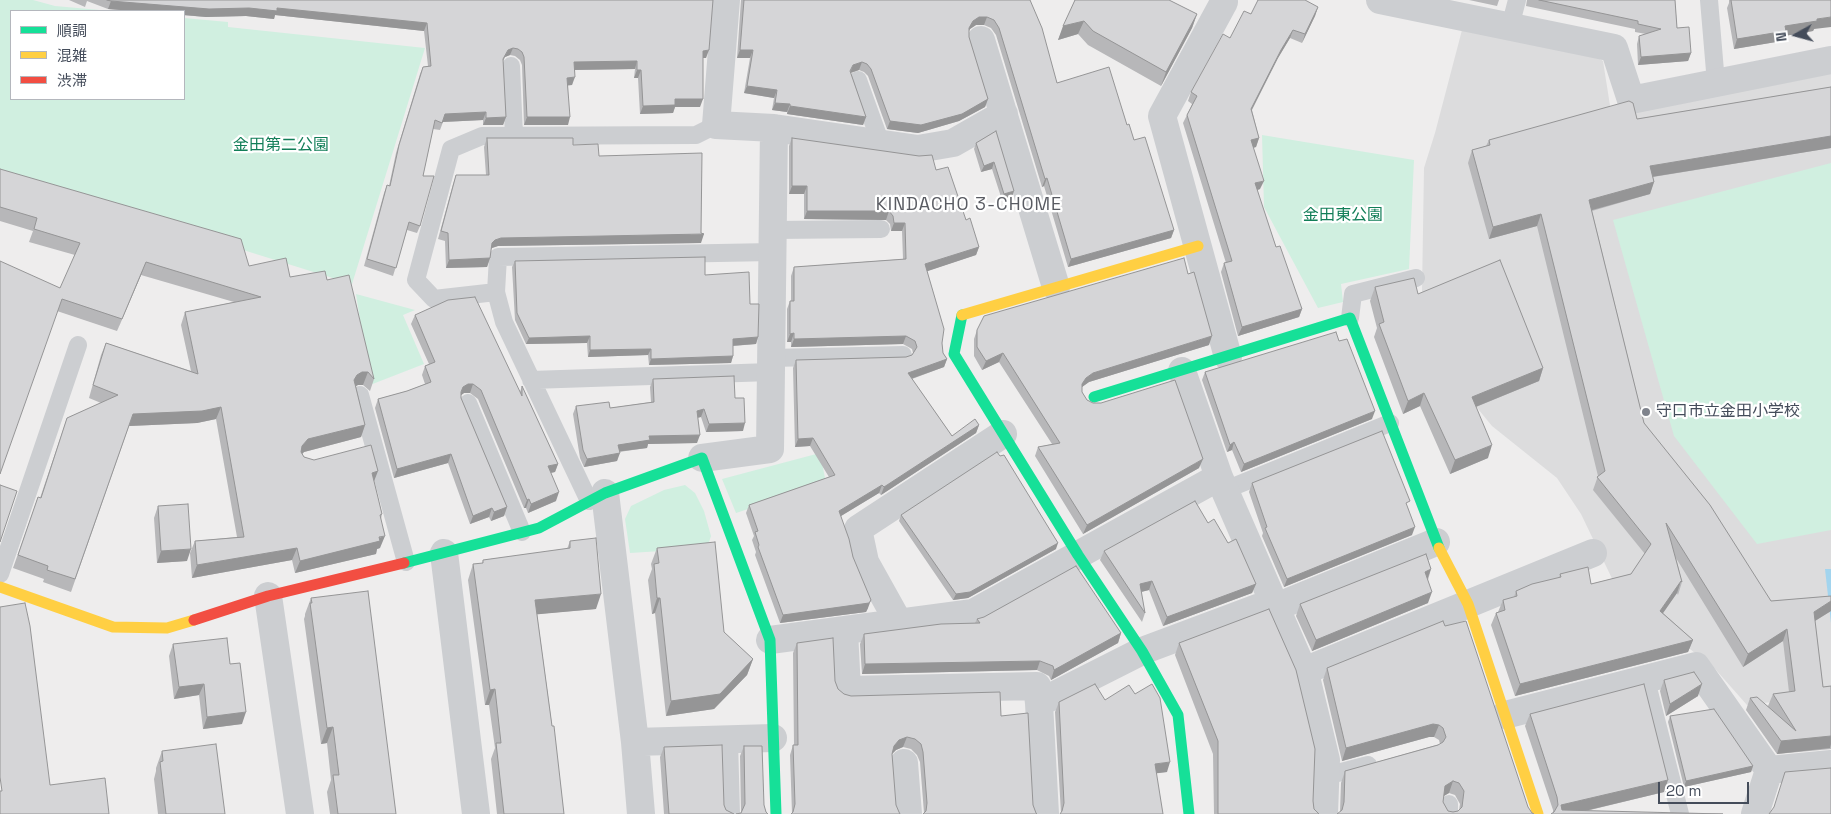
<!DOCTYPE html>
<html>
<head>
<meta charset="utf-8">
<style>
  body { margin:0 }
  #map { position:relative; width:1831px; height:814px; overflow:hidden; background:#eeeded; font-family:"Space Grotesk","Noto Sans JP",sans-serif }
  canvas { display:block }
  .legend { position:absolute; left:10px; top:10px; width:175px; height:90px; box-sizing:border-box; background:#fff; border:1px solid #b4b7bd; margin:0; padding:6px 9px; list-style:none; font-size:15px; color:#444c5a }
  .legend li { display:flex; align-items:center; gap:10px; height:25px }
  .legend b { width:25px; border:1px solid #b4b7bd }
  .north { position:absolute; left:1771px; top:10px; width:50px; height:50px; -webkit-text-stroke:4px #fff; paint-order:stroke; rotate:263deg; font-size:14px; font-weight:700; line-height:20px; text-align:center; color:#444c5a }
  .north::after { content:''; display:block; margin:auto; width:18px; height:22px; background:#444c5a; clip-path:polygon(50% 0,100% 100%,50% 72%,0 100%) }
  .scale { position:absolute; left:1658px; top:782px; width:91px; height:22px; box-sizing:border-box; border:2px solid #444c5a; border-top:0; padding-left:6px; font-size:15px; line-height:18px; white-space:nowrap; color:#444c5a; -webkit-text-stroke:4px #fff; paint-order:stroke }
</style>
</head>
<body>
<div id="map">
<canvas width="1831" height="814"></canvas>
<ul class="legend">
<li><b style="height:6px;background:#16e098"></b>順調</li>
<li><b style="height:6px;background:#ffcf43"></b>混雑</li>
<li><b style="height:6px;background:#f24e42"></b>渋滞</li>
</ul>
<div class="north">N</div>
<div class="scale">20 m</div>
</div>
<script>
const ctx = document.querySelector('canvas').getContext('2d');
ctx.lineJoin = 'round';
function paint(path, color) { ctx.fillStyle = color; ctx.fill(path, 'evenodd'); }
const toPath = rows => new Path2D(rows.map(r => 'M' + r).join(''));
function strokePath(path, color, width, dash) { ctx.strokeStyle = color; ctx.lineWidth = width; ctx.lineCap = dash ? 'butt' : 'round'; ctx.setLineDash(dash || []); ctx.stroke(path); }
function drawText(font, color, halo, rows, align = 'center') {
  ctx.font = font + ' "Space Grotesk","Noto Sans JP",sans-serif'; ctx.lineWidth = 4.5; ctx.setLineDash([]); ctx.textBaseline = 'middle'; ctx.strokeStyle = halo; ctx.fillStyle = color; for (const [text, x, y, turn = 0] of rows) {
    ctx.save(); ctx.translate(x, y); ctx.rotate((+turn || 0) * Math.PI / 180); ctx.textAlign = isNaN(turn) ? turn : align; if (halo) ctx.strokeText(text, 0, 0); ctx.fillText(text, 0, 0); ctx.restore();
  }
}
paint(toPath([
  [1462,30,1588,51,1603,61,1611,112,1831,71,1831,695,1747,705,1716,670,1618,591,1581,514,1557,478,1492,426,1456,382,1422,291,1424,168,1435,133]
]), '#dcdcdd');
paint(toPath([
  [0,0,33,0,55,6,111,11,11,11,11,99,184,99,184,18,228,22,228,27,425,48,352,284,0,174],
  [1262,135,1414,160,1409,269,1341,284,1343,302,1318,308,1264,207],
  [1831,163,1831,530,1757,544,1674,436,1613,220],
  [356,294,415,310,403,315,424,364,370,385],
  [820,453,826,483,736,513,722,479],
  [685,485,695,493,704,511,711,536,708,545,693,549,630,553,625,519,631,506,664,490]
]), '#d0efe0');
paint(toPath([
  [1825,569,1831,569,1831,623]
]), '#a2d4ee');
strokePath(toPath([
  [1709,0,1716,83],
  [1510,27,1517,0],
  [511,66,514,136],
  [858,80,881,144],
  [773,230,881,229],
  [496,292,434,299,416,280,451,149,482,136,696,135,716,125],
  [1350,318,1353,294,1416,278],
  [771,358,903,355],
  [531,380,771,372],
  [360,395,406,562],
  [468,403,522,532],
  [1225,490,1390,423],
  [589,501,504,322,496,292,498,257,773,252],
  [0,574,78,345],
  [1646,680,1680,814],
  [729,740,731,814],
  [1326,776,1368,765],
  [1449,804,1449,814]
]), '#ccced1', 18);
strokePath(toPath([
  [726,0,716,125,774,128,918,149,953,143,1004,114],
  [1380,0,1614,48,1631,100,1831,60],
  [1224,2,1162,116,1228,357],
  [981,40,1056,287],
  [1182,371,1219,477,1306,677,1326,760,1324,814],
  [702,458,770,449,774,128],
  [605,493,635,742],
  [444,553,476,814],
  [268,596,300,814],
  [1276,607,1436,542],
  [899,623,865,562,858,529,1003,434],
  [844,631,847,690,1037,686,1039,703],
  [770,640,973,613,1219,477],
  [1304,671,1593,553],
  [1505,715,1696,666,1769,770,1831,764],
  [904,763,908,814],
  [641,814,635,742,773,738],
  [1045,814,1039,703,1142,651,1273,602],
  [1755,814,1769,770]
]), '#ccced1', 28);
strokePath(toPath([
  [962,315,954,354,1078,555,1142,651,1178,715,1189,814],
  [1094,397,1350,318,1439,548],
  [404,563,539,528,605,493,702,458,770,640,776,814]
]), '#16e098', 11);
strokePath(toPath([
  [962,315,1198,246],
  [1439,548,1468,604,1538,814],
  [0,587,113,627,167,628,194,620]
]), '#ffcf43', 11);
strokePath(toPath([
  [194,620,268,596,404,563]
]), '#f24e42', 11);
paint(toPath([
  [69,0,713,0,706,58,703,58,700,107,675,107,673,113,640,114,638,78,634,78,635,69,575,70,572,85,568,85,568,125,524,125,522,65,520,60,515,56,510,55,505,57,503,61,506,117,503,125,483,125,483,120,443,122,440,130,433,129,423,176,420,226,417,233,407,230,393,276,364,266,384,193,387,185,389,186,396,153,420,74,423,67,428,66,424,31,275,15,274,19,246,16,206,17,108,9,87,1,85,7],
  [741,0,1030,0,1057,83,1127,125,1174,230,1171,238,1068,267,1044,186,1042,187,996,35,991,28,984,25,976,25,970,29,969,31,969,37,988,99,985,107,959,121,918,133,887,129,868,76,864,72,859,70,851,73,866,117,863,125,787,114,787,112,772,110,774,98,744,93,750,58,737,58],
  [1075,0,1197,14,1192,28,1161,86,1088,45,1078,34,1058,40],
  [1469,0,1499,0,1497,6],
  [1527,0,1675,0,1677,28,1691,53,1688,61,1638,65,1637,44,1639,36,1646,34,1635,32,1635,29,1526,6],
  [1729,0,1831,0,1813,31,1784,36,1782,41,1734,49,1727,8,1729,3],
  [1318,7,1315,16,1302,43,1290,38,1278,58,1252,110,1259,138,1256,147,1253,148,1260,189,1257,190,1276,247,1302,309,1299,317,1238,336,1221,272,1224,263,1226,263,1183,123,1187,115,1192,104,1188,101,1191,92,1230,38,1251,14],
  [1831,87,1831,148,1653,177,1654,182,1650,194,1592,211,1644,423,1771,601,1831,596,1831,611,1815,621,1823,687,1831,686,1831,749,1777,754,1746,710,1750,698,1768,706,1773,694,1789,692,1783,641,1743,667,1676,558,1682,582,1678,595,1677,593,1663,613,1693,640,1688,652,1515,696,1491,625,1496,613,1498,612,1503,600,1514,597,1516,591,1559,578,1560,574,1591,584,1631,574,1645,554,1593,490,1598,476,1537,226,1489,239,1468,163,1472,150,1486,146,1489,140,1637,119],
  [996,131,1012,197,1002,200,992,169,981,172,974,149,976,143],
  [487,138,573,145,599,156,701,243,498,246,492,248,491,249,490,258,487,267,446,268,445,241,438,239,453,184,456,175,486,175,484,147],
  [792,138,936,170,966,220,979,247,976,255,927,271,943,353,947,359,944,367,912,379,952,436,979,425,976,433,881,495,879,493,841,516,868,608,866,612,780,623,755,555,756,552,752,540,754,536,746,513,749,505,829,477,810,446,795,447,793,368,796,360,906,357,912,355,913,353,912,349,903,344,791,347,791,342,787,342,787,309,790,301,791,301,791,276,794,267,903,259,902,231,891,231,890,224,886,220,804,219,804,194,789,194,789,146],
  [0,169,249,266,290,277,327,280,374,379,370,391,363,385,358,385,356,386,365,425,361,437,304,452,302,454,304,457,374,481,382,514,381,519,380,548,377,549,376,554,295,573,292,560,192,578,190,553,195,541,237,537,216,419,197,423,129,426,71,592,43,582,44,579,13,568,38,497,40,498,67,418,101,403,89,398,101,355,106,343,191,371,181,325,185,312,234,302,141,275,117,331,57,311,75,255,29,242,33,231,0,221],
  [515,261,705,275,750,304,758,337,756,344,733,346,733,356,731,363,649,365,648,355,588,357,587,343,526,344,515,320,512,267],
  [1375,287,1418,294,1543,368,1539,381,1476,407,1488,458,1450,474,1420,406,1403,414,1374,337,1377,328,1370,301],
  [415,315,520,392,522,386,558,464,555,472,551,473,556,501,528,513,526,508,524,508,478,399,470,393,464,393,461,395,461,398,507,507,504,516,491,521,489,517,470,524,448,463,394,478,375,408,378,399,407,391,425,384,422,375,425,366,429,364,411,324],
  [977,330,1209,345,1089,382,1082,387,1082,392,1087,400,1199,468,1083,534,1035,456,1038,447,1052,444,999,362,982,370,974,356,974,339],
  [1339,341,1372,419,1241,472,1232,450,1227,452,1202,380,1205,372],
  [653,379,735,398,743,431,706,432,701,417,698,418,697,443,648,444,647,448,619,452,617,461,584,467,580,458,573,414,576,406,610,408,651,402,650,387],
  [1252,483,1408,508,1412,535,1284,587,1262,536,1263,533,1249,492],
  [158,506,187,561,157,563,154,518],
  [901,515,1056,549,968,598,953,600,899,521],
  [1208,523,1228,543,1256,584,1252,593,1163,626,1149,590,1141,592,1145,613,1142,622,1100,560,1104,551],
  [570,541,596,609,537,614,564,814,497,814,491,759,495,748,489,705,485,705,468,580,473,564,482,564,483,560,567,549],
  [657,548,724,632,753,659,747,675,714,709,666,716,655,613,652,614,648,580,652,569,651,564],
  [1431,569,1428,580,1428,603,1312,651,1296,616,1300,604],
  [311,598,396,814,330,814,327,792,331,780,327,743,321,744,304,619,305,616,305,614],
  [977,619,1121,633,1118,643,1051,680,1049,676,1037,670,862,674,860,644,864,634,975,623],
  [1445,626,1528,807,1532,813,1340,812,1341,783,1345,771,1440,744,1439,740,1434,737,1429,737,1342,761,1323,680,1327,668],
  [1449,793,1455,795,1460,804,1459,811,1453,812,1448,811,1443,802,1444,796],
  [797,643,835,681,838,689,844,694,851,696,1001,716,1036,813,924,813,920,762,917,755,911,749,903,747,896,750,892,754,792,813,790,755,793,745,794,745,793,653],
  [1179,643,1313,801,1314,809,1319,814,1214,814,1213,754,1175,655],
  [173,644,230,664,242,724,203,729,199,695,174,699,169,656],
  [1664,680,1698,696,1666,716,1660,691],
  [1105,700,1167,772,1156,773,1061,813,1055,712,1059,702],
  [1530,714,1664,792,1586,811,1553,813,1553,810,1525,726],
  [1670,716,1753,766,1751,772,1684,787,1668,722],
  [744,746,764,805,766,812,741,813,741,811,740,756],
  [664,747,724,805,726,810,734,814,664,814,660,757],
  [162,751,225,814,158,814,154,779,156,771,156,768]
]), '#b7b7b9');
paint(toPath([
  [111,1,277,8,427,23,424,31,275,15,274,19,246,16,206,17,184,15,184,11,133,11,108,9],
  [1318,7,1315,16,1302,43,1305,34],
  [1197,14,1192,28,1161,86,1166,72],
  [979,17,987,17,984,25,976,25,970,29,966,36,969,28,973,21],
  [1831,17,1831,27,1814,29,1813,31,1784,36,1782,41,1734,49,1737,39,1785,26,1817,19],
  [1084,21,1078,34,1058,40,1063,26],
  [1293,30,1290,38,1278,58,1248,117,1251,109,1281,50],
  [513,48,510,55,505,57,500,66,508,50],
  [709,50,706,58,700,58,703,51],
  [740,50,753,50,750,58,737,58],
  [1691,53,1688,61,1638,65,1641,57],
  [637,61,635,69,571,70,574,62],
  [862,62,859,70,850,73,853,65],
  [637,70,641,70,638,78,634,78],
  [575,77,572,85,564,86,567,78],
  [747,86,777,90,774,98,744,93],
  [675,99,703,99,700,107,675,107,673,113,640,114,643,106],
  [988,99,985,107,959,121,918,133,887,129,890,121],
  [775,103,790,104,787,112,772,110],
  [790,106,866,117,863,125,787,114],
  [486,112,483,120,442,122,445,114],
  [506,117,503,125,483,125,486,118],
  [527,117,570,117,568,125,524,125],
  [1831,136,1831,148,1645,178,1650,166],
  [1259,138,1256,147,1248,149,1251,140],
  [994,162,992,169,981,172,984,166],
  [1047,178,1044,186,1042,187,1045,179],
  [1264,181,1260,189,1252,192,1255,183],
  [1654,182,1650,194,1585,212,1589,200],
  [792,186,807,186,804,194,789,194],
  [1014,191,1012,197,1002,200,1004,194],
  [807,211,889,211,886,220,804,219],
  [1541,214,1537,226,1489,239,1493,227],
  [894,223,905,223,902,231,891,231],
  [1174,230,1171,238,1068,267,1071,259],
  [704,234,701,243,498,246,492,248,489,252,492,243,495,240,501,238],
  [979,247,976,255,922,273,925,264],
  [490,258,487,267,446,268,449,260],
  [146,262,141,275,117,331,122,319],
  [1302,309,1299,317,1238,336,1242,327],
  [794,333,791,342,787,342,790,334],
  [590,336,587,343,526,344,529,338],
  [906,336,903,344,791,347,794,339],
  [1212,336,1209,345,1089,382,1082,387,1082,384,1086,378,1093,373],
  [758,337,756,344,730,346,733,339],
  [651,349,648,355,588,357,590,350],
  [1003,353,999,362,982,370,986,361],
  [733,356,731,363,649,365,651,359],
  [947,359,944,367,905,381,908,373],
  [1543,368,1539,381,1468,410,1472,397],
  [362,372,368,372,363,385,358,385,352,388,354,380,357,375],
  [468,384,473,384,470,393,464,393,460,396,458,401,463,387],
  [1424,393,1420,406,1403,414,1408,401],
  [221,407,216,419,197,423,129,426,133,414],
  [704,409,701,417,694,418,697,411],
  [1375,411,1372,419,1241,472,1244,464],
  [745,423,743,431,706,432,709,424],
  [365,425,361,437,304,452,297,459,302,446,308,439],
  [979,425,976,433,881,495,884,487],
  [700,435,697,443,648,444,647,448,615,452,618,445,649,436],
  [813,438,810,446,795,447,798,439],
  [1234,442,1232,450,1227,452,1230,445],
  [1492,445,1488,458,1450,474,1455,460],
  [620,453,617,461,584,467,587,459],
  [451,454,448,463,394,478,397,469],
  [1203,459,1199,468,1083,534,1087,525],
  [558,464,555,472,544,474,548,466],
  [378,471,373,484,372,473],
  [882,485,879,493,836,519,839,511],
  [559,492,556,501,528,513,531,504],
  [529,499,526,508,524,508,527,500],
  [507,507,504,516,491,521,494,512],
  [492,508,489,517,470,524,473,516],
  [1415,527,1412,535,1284,587,1287,579],
  [385,536,380,548,377,549,376,554,295,573,300,561],
  [1058,543,1056,549,968,598,953,600,956,594],
  [297,548,292,560,192,578,197,565],
  [191,549,187,561,157,563,161,551],
  [1431,569,1427,580,1425,572],
  [1152,581,1149,590,1137,593,1140,584],
  [1681,581,1677,593,1656,623,1660,611],
  [1256,584,1252,593,1163,626,1167,617],
  [1432,592,1428,603,1312,651,1316,640],
  [601,594,596,609,530,615,535,600],
  [657,598,660,598,655,613,652,614],
  [871,600,868,608,866,612,780,623,783,615],
  [1831,601,1831,611,1810,624,1814,612],
  [1787,629,1783,641,1743,667,1748,654],
  [1121,633,1118,643,1051,680,1054,670],
  [1693,640,1688,652,1515,696,1520,684],
  [753,659,747,675,714,709,666,716,671,701],
  [1040,661,1037,670,862,674,865,664],
  [204,684,199,695,174,699,179,687],
  [1702,684,1698,696,1666,716,1670,704],
  [495,689,489,705,485,705,490,690],
  [246,712,242,724,203,729,207,717],
  [1433,724,1439,725,1434,737,1429,737,1342,761,1346,748],
  [333,727,327,743,321,744,327,728],
  [1831,736,1831,744,1830,748,1777,754,1781,741],
  [907,737,903,747,896,750,890,756,894,746,899,740],
  [1170,762,1167,772,1151,774,1155,764],
  [1753,766,1751,772,1684,787,1686,781],
  [1668,780,1664,792,1572,814,1558,814,1561,805],
  [1453,781,1449,793,1440,798,1445,786]
]), '#959596');
const building = toPath([
  [107,0,713,0,709,50,703,51,703,99,675,99,675,105,643,106,641,70,637,70,637,61,574,62,575,77,567,78,570,117,527,117,524,57,522,52,518,49,513,48,508,50,503,59,506,117,486,118,486,112,445,114,442,123,435,120,423,176,434,176,420,226,409,222,396,268,367,259,387,185,390,186,399,145,423,67,431,66,427,23,277,8,277,11,249,8,209,9,111,1,107,0],
  [744,0,1030,0,1042,28,1057,83,1109,67,1127,125,1129,124,1134,140,1145,137,1174,230,1071,259,1047,178,1045,179,999,28,994,20,987,17,979,17,973,21,969,28,969,37,988,99,962,114,921,125,890,121,871,69,867,64,862,62,853,65,850,71,866,117,790,106,790,104,775,103,777,90,747,86,753,50,740,50,744,0],
  [1075,0,1169,0,1197,14,1166,72,1093,31,1084,21,1063,26,1075,0],
  [1258,0,1305,0,1318,7,1305,34,1293,30,1281,50,1251,109,1259,138,1251,140,1264,181,1255,183,1276,247,1280,246,1302,309,1242,327,1224,263,1232,261,1187,115,1197,96,1191,92,1223,34,1230,38,1244,11,1251,14,1258,0],
  [1539,0,1675,0,1677,28,1689,27,1691,53,1641,57,1639,36,1661,29,1638,24,1638,21,1539,0],
  [1731,0,1831,0,1831,17,1817,19,1817,21,1785,26,1786,31,1737,39,1731,0],
  [1831,87,1831,136,1650,166,1654,182,1589,200,1644,423,1710,505,1771,601,1831,596,1831,601,1814,612,1823,687,1831,686,1831,736,1781,741,1750,698,1757,697,1796,731,1773,694,1795,691,1787,629,1748,654,1666,523,1682,582,1681,581,1660,611,1693,640,1520,684,1496,613,1505,610,1503,600,1517,596,1516,591,1532,584,1561,577,1560,574,1588,567,1591,584,1631,574,1651,544,1597,477,1605,471,1541,214,1493,227,1472,150,1490,145,1489,140,1629,101,1633,103,1637,119,1831,87],
  [996,131,1014,191,1004,194,994,162,984,166,976,143,996,131],
  [487,138,573,138,573,145,598,144,599,156,702,153,701,233,704,234,501,238,495,240,492,243,490,258,449,260,448,233,441,231,456,175,489,175,487,138],
  [792,138,919,156,932,155,936,170,948,167,966,220,970,218,979,247,925,264,944,329,942,343,943,353,947,359,908,373,952,436,975,419,979,425,884,487,882,485,839,511,849,539,853,557,871,600,869,603,783,615,758,547,759,545,755,532,758,531,749,505,835,475,813,438,798,439,796,360,906,357,912,355,917,347,915,341,906,336,794,339,794,333,790,334,790,301,794,301,794,267,906,259,905,223,894,223,893,216,889,211,807,211,807,186,792,186,792,138],
  [0,169,241,239,249,266,286,258,290,277,325,271,327,280,349,275,374,379,368,372,362,372,357,375,354,380,365,425,308,439,302,446,301,452,304,457,314,460,371,445,378,471,372,473,382,514,380,515,385,536,379,537,380,541,300,561,297,548,197,565,195,541,244,537,221,407,202,411,133,414,75,579,47,570,48,566,18,555,38,497,41,498,67,418,118,395,93,385,106,343,198,374,185,312,261,297,146,262,122,319,62,299,0,474,0,261,60,288,80,243,34,229,37,218,0,207,0,169],
  [705,257,705,275,749,272,750,304,759,304,758,337,733,339,733,356,651,359,651,349,590,350,590,336,529,338,517,313,515,261,705,257],
  [1184,258,1188,274,1194,272,1212,336,1093,373,1086,378,1082,384,1082,392,1087,400,1093,403,1101,403,1175,380,1203,459,1087,525,1038,447,1060,443,1003,353,986,361,977,347,977,330,984,316,1184,258],
  [1500,260,1543,368,1472,397,1492,445,1455,460,1424,393,1408,401,1379,324,1384,322,1375,287,1414,278,1418,294,1500,260],
  [475,297,522,396,522,386,558,464,548,466,559,492,531,504,529,499,527,500,481,390,473,384,468,384,463,387,461,392,461,398,507,507,494,512,492,508,473,516,451,454,397,469,378,399,407,391,431,382,425,366,435,362,415,315,448,300,475,297],
  [1336,332,1339,341,1347,339,1375,411,1244,464,1234,442,1230,445,1205,372,1336,332],
  [734,376,735,398,744,398,745,423,709,424,704,409,697,411,700,435,649,436,650,440,618,445,620,453,587,459,583,450,576,406,609,402,610,408,654,402,653,379,734,376],
  [1382,431,1410,501,1406,503,1415,527,1287,579,1265,528,1267,527,1252,483,1382,431],
  [997,452,1000,456,1004,455,1058,543,970,592,956,594,901,515,997,452],
  [0,485,17,491,0,542,0,485],
  [1195,501,1208,523,1214,519,1228,543,1236,539,1256,584,1167,617,1152,581,1140,584,1145,613,1104,551,1195,501],
  [188,504,191,549,161,551,158,506,188,504],
  [596,538,601,594,535,600,552,726,554,726,564,814,504,814,496,743,501,743,495,689,490,690,473,564,483,563,483,560,570,548,570,541,596,538],
  [715,542,724,632,753,659,720,694,671,701,660,598,657,598,654,564,659,563,657,548,715,542],
  [1426,554,1431,569,1425,572,1432,592,1316,640,1300,604,1426,554],
  [1076,566,1121,633,1054,670,1053,666,1040,661,865,664,864,634,941,624,980,623,977,619,984,617,1076,566],
  [368,591,396,814,338,814,333,775,339,775,333,727,327,728,310,603,312,603,311,598,368,591],
  [25,603,30,626,50,785,105,778,109,814,0,814,0,791,2,791,0,777,0,607,25,603],
  [1269,609,1296,670,1315,749,1313,801,1314,809,1319,814,1218,814,1218,741,1179,643,1269,609],
  [1443,621,1445,626,1466,621,1528,807,1532,813,1534,814,1337,814,1342,810,1344,802,1345,771,1438,745,1443,742,1446,737,1443,728,1439,725,1433,724,1346,748,1327,668,1443,621],
  [1453,781,1459,783,1464,791,1462,807,1458,811,1453,812,1448,811,1443,802,1445,786,1453,781],
  [227,638,230,664,240,663,246,712,207,717,204,684,179,687,173,644,227,638],
  [833,638,835,681,838,689,844,694,851,696,1000,692,1001,716,1028,713,1033,805,1036,813,1037,814,923,814,926,811,927,803,923,752,921,744,915,739,907,737,899,740,894,746,892,754,896,805,899,812,900,814,791,814,793,812,795,804,793,745,798,745,797,643,833,638],
  [1694,672,1702,684,1670,704,1664,680,1694,672],
  [1095,684,1105,700,1129,685,1135,694,1152,684,1160,698,1170,762,1155,764,1163,814,1060,814,1062,811,1064,803,1059,702,1095,684],
  [1644,684,1668,780,1561,805,1562,810,1723,814,1551,814,1554,812,1558,805,1557,797,1530,714,1644,684],
  [1714,709,1753,766,1686,781,1670,716,1714,709],
  [216,744,225,814,166,814,160,762,163,761,162,751,216,744],
  [722,745,724,805,726,810,734,814,669,814,664,747,722,745],
  [744,746,762,746,764,805,766,812,768,814,736,814,741,813,745,804,744,746],
  [1831,768,1831,814,1769,814,1774,807,1785,772,1831,768]
]);
paint(building, '#d5d5d7');
strokePath(building, '#959596', 1);
for (const [x, y, r, color] of [
  [1646,412,5,"#80848d"]
]) { const dot = new Path2D(); dot.arc(x, y, r, 0, 2 * Math.PI); ctx.fillStyle = color; ctx.fill(dot); strokePath(dot, '#fff', 2); }
drawText('16px', '#127e58', '#fff', [
  ["金田第二公園",281,146],
  ["金田東公園",1343,216]
]);
drawText('16px', '#444c5a', '#fff', [
  ["守口市立金田小学校",1656,412]
], 'left');
ctx.letterSpacing = '1px';
drawText('18px', '#595b62', '#fff', [
  ["KINDACHO 3-CHOME",969,205]
]);
ctx.letterSpacing = '0px';
</script>
</body>
</html>
